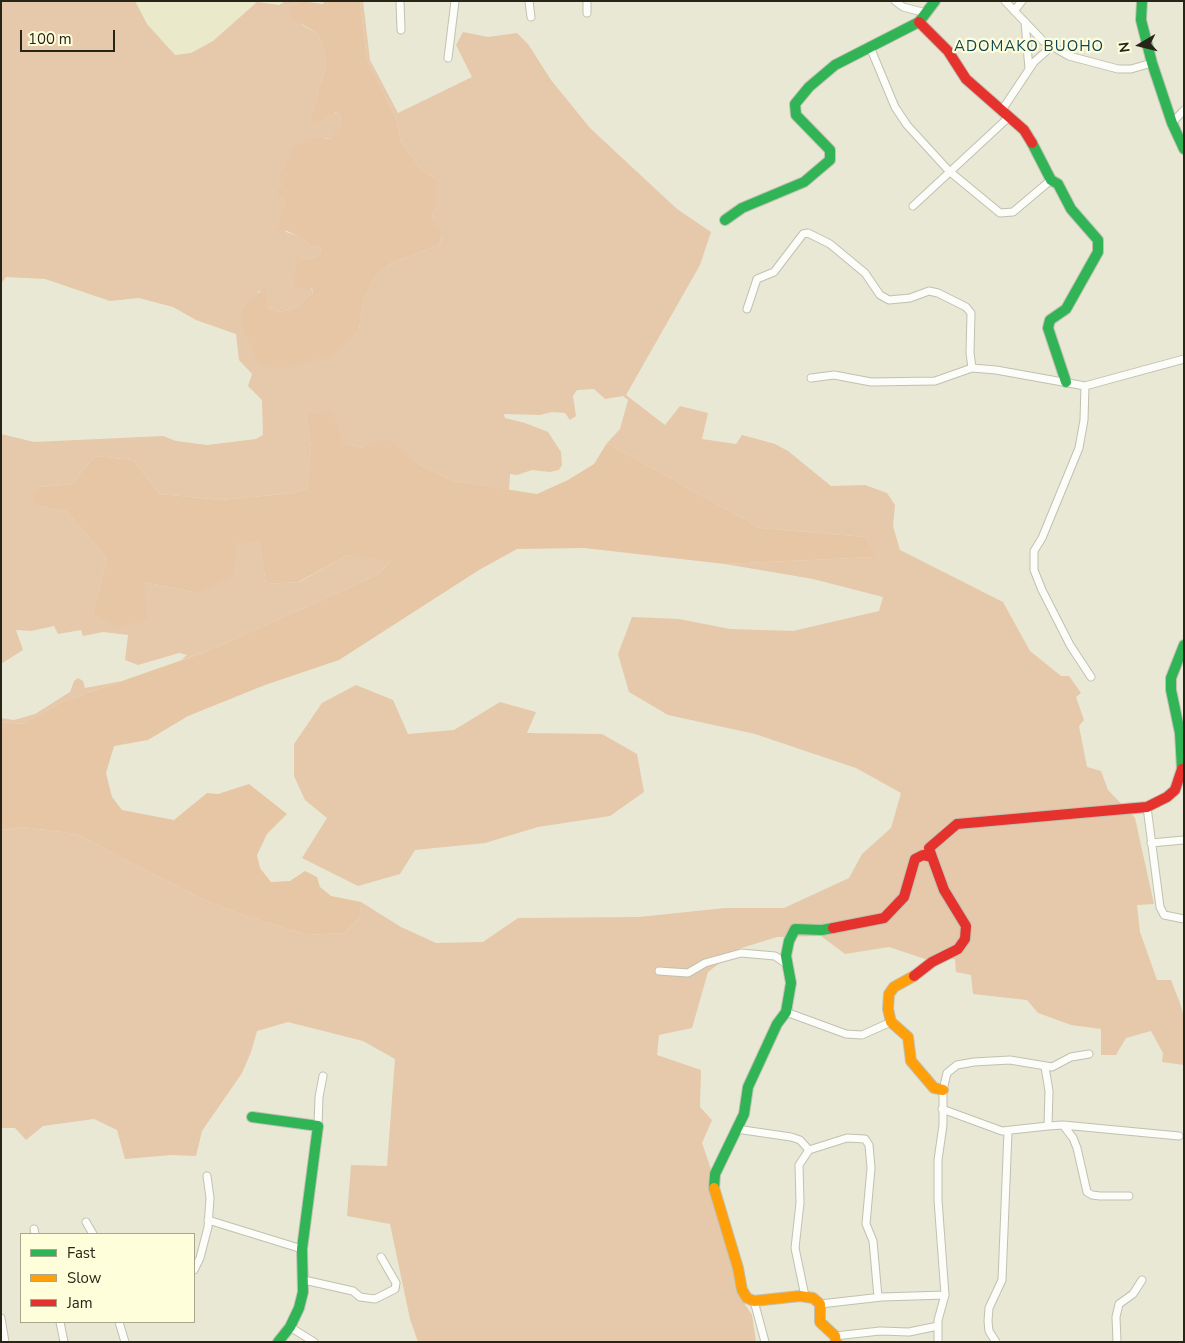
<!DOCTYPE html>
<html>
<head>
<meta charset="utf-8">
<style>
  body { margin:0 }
  #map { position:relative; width:1185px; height:1343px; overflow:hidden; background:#e9e8d5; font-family:"Nunito Sans",sans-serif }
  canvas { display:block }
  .frame { position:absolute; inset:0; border:2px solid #262518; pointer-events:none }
  .legend { position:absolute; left:20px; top:1233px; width:175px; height:90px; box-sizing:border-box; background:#fffedb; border:1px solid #a8a78d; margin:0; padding:6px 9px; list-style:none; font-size:15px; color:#262518 }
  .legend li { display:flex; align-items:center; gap:10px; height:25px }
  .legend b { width:25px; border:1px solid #a8a78d }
  .north { position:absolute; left:1115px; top:20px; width:50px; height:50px; -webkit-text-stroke:4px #fffedb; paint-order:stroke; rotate:262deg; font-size:14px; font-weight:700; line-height:20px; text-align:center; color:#262518 }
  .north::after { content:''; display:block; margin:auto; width:18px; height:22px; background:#262518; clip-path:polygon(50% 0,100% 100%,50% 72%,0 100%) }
  .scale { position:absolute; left:20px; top:30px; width:95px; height:22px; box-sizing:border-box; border:2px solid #262518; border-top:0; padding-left:6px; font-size:15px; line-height:18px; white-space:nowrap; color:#262518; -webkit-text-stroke:4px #fffedb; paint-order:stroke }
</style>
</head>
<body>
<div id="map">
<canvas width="1185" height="1343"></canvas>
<div class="frame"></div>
<ul class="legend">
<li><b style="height:6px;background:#30b455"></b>Fast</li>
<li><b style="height:6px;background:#ff9f0a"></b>Slow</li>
<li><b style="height:6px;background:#e5322d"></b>Jam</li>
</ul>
<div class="north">N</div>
<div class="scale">100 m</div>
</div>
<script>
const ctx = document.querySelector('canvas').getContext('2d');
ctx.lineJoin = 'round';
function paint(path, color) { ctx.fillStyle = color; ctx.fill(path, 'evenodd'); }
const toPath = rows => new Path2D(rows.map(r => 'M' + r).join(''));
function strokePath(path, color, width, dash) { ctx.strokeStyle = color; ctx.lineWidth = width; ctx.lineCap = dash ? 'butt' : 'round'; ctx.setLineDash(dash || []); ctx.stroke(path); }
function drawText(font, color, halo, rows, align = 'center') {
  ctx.font = font + ' "Nunito Sans",sans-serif'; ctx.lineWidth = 4.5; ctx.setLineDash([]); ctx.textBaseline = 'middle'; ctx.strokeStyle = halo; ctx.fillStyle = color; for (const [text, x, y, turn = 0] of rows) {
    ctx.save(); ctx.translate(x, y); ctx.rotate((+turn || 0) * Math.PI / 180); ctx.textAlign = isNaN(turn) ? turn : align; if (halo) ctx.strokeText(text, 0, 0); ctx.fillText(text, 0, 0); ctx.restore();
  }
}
paint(toPath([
  [135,1,286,1,279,5,257,2,213,41,191,53,175,55,147,24]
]), '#eae9c9');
paint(toPath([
  [1,1,135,1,147,24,175,55,191,53,213,41,257,2,279,5,286,1,302,1,293,5,302,25,318,34,323,46,326,65,311,116,321,122,334,112,340,115,341,126,336,135,331,139,325,138,283,185,280,195,285,202,281,220,286,232,296,235,310,245,319,245,321,251,317,257,301,260,313,293,292,310,276,312,267,307,267,292,259,291,255,298,242,308,359,330,363,301,375,277,391,263,439,245,442,236,432,216,436,203,436,179,420,168,401,142,396,118,367,59,360,1,363,1,370,60,398,113,472,77,456,45,463,32,488,37,517,33,528,44,551,80,590,128,677,209,711,232,700,265,626,395,665,425,680,406,708,413,702,439,736,444,742,435,775,444,788,451,831,486,865,485,887,493,895,505,893,526,900,550,1003,602,1030,651,1061,676,1069,676,1081,693,1076,697,1084,720,1079,726,1087,767,1101,771,1108,790,1135,818,1154,904,1137,905,1140,932,1157,980,1171,980,1180,1003,1184,1017,1184,1065,1162,1062,1163,1053,1151,1031,1126,1038,1116,1055,1101,1055,1101,1029,1071,1025,1038,1013,1027,1000,973,994,971,975,956,972,955,959,928,960,889,947,845,954,821,936,777,937,738,949,708,972,692,1028,659,1035,657,1055,701,1070,700,1107,712,1120,702,1143,712,1172,739,1295,752,1315,756,1342,418,1342,410,1319,390,1224,347,1216,351,1165,387,1166,395,1059,363,1041,288,1022,257,1031,251,1052,242,1073,202,1131,196,1156,171,1155,125,1159,117,1130,94,1119,43,1126,26,1140,15,1128,1,1128,1,830,22,827,76,834,204,900,249,917,308,935,344,933,360,917,361,902,401,927,436,943,483,942,518,918,639,917,725,908,784,908,849,878,862,854,891,828,901,793,856,768,755,734,668,715,629,692,618,654,632,617,679,619,730,629,793,631,879,611,883,597,813,579,725,564,874,557,866,537,760,528,607,443,620,429,628,400,623,396,605,399,594,389,577,390,573,396,576,416,570,420,565,413,552,412,540,415,504,414,505,418,525,423,548,432,561,452,562,465,559,470,550,472,532,470,517,475,510,474,509,490,453,481,418,464,387,440,362,448,343,443,306,414,311,447,307,488,294,493,221,500,160,494,133,460,95,456,72,484,41,487,36,505,67,512,107,558,93,613,144,582,198,593,236,544,259,540,266,584,299,582,348,555,392,560,377,575,208,651,181,660,187,655,179,653,138,665,125,660,128,635,103,632,83,636,81,630,58,634,54,626,31,631,16,630,23,650,1,664,1,434,34,442,163,436,176,441,207,445,256,439,263,435,262,400,248,386,252,374,239,360,236,334,196,320,173,307,139,298,110,301,45,279,6,277,1,284],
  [78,678,83,681,85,688,122,681,62,702,23,724,1,722,1,718,14,720,35,714,70,692,74,681],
  [356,685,393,700,408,734,454,730,500,702,536,712,527,733,602,734,637,754,644,792,610,816,538,827,485,843,415,850,400,874,358,886,302,858,327,818,305,800,294,776,294,744,322,703]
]), '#e6c8aa');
paint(toPath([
  [302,1,323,4,324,1,360,1,367,59,396,118,401,142,420,168,436,179,436,204,432,216,442,235,439,245,391,263,375,277,363,301,359,330,330,356,280,368,259,363,242,326,242,308,263,289,267,292,267,307,276,312,292,310,313,293,312,288,299,289,295,286,296,267,301,260,317,257,321,251,319,245,310,245,296,235,278,227,285,202,277,192,283,185,279,177,295,146,314,138,331,139,341,126,340,115,335,112,321,122,314,121,311,116,326,65,323,46,318,34,292,18,289,12,293,5],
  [333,413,343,443,362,448,387,439,418,464,453,481,537,494,568,480,594,464,607,443,760,528,866,537,875,557,725,564,584,548,517,549,479,570,339,660,265,685,188,716,148,740,114,746,106,773,112,797,122,810,174,820,207,793,218,794,249,784,287,814,267,834,257,855,260,868,271,882,290,881,305,871,317,877,320,887,331,896,361,902,360,917,344,933,308,935,249,917,204,900,76,834,22,827,1,830,1,722,23,724,62,702,208,651,377,575,391,561,348,555,298,582,266,584,259,541,237,544,232,577,198,593,144,582,147,619,117,627,93,613,107,558,67,512,36,505,32,497,41,487,72,484,95,456,133,460,160,494,221,500,294,493,307,488,311,447,306,414]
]), '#e6c6a5');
const street = toPath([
  [400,1,401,30],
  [529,1,531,17],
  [587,1,587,13],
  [895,1,903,7,926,13],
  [1005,1,1043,41,1069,56,1118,69,1131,69,1152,63],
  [1014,11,1022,1],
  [1025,22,1029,69],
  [870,47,895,107,907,125,949,171,1000,213,1013,212,1051,180],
  [448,58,455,1],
  [1002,110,1034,62,1051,47],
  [1172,123,1184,110],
  [913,206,1009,117],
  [747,309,757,279,774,272,803,234,808,233,830,244,865,273,880,295,889,300,910,298,929,291,938,293,966,307,971,313,970,353,972,368],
  [811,378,834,375,871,382,935,381,972,368,996,370,1085,386],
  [1091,677,1070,645,1042,590,1034,570,1034,551,1042,538,1079,448,1084,420,1085,386,1184,359],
  [1147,807,1160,907,1164,915,1184,919],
  [1151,843,1184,840],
  [659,971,688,973,705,963,741,953,775,956,788,965],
  [786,1012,846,1034,862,1035,891,1022],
  [1045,1067,1049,1091,1048,1126,1063,1125,1073,1138,1077,1148,1087,1192,1092,1195,1100,1196,1129,1196],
  [942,1109,1002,1131,1048,1126],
  [1063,1125,1179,1136],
  [318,1126,319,1097,323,1076],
  [736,1129,791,1137,800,1140,809,1150],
  [208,1220,302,1249],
  [86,1222,93,1234],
  [34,1229,35,1234],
  [194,1270,200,1258,208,1227,210,1198,207,1176],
  [304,1280,353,1291,360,1297,375,1299,395,1289,396,1283,381,1257],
  [805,1296,795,1248,800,1203,799,1165,809,1150,847,1138,865,1139,869,1145,871,1168,866,1224,873,1241,878,1297],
  [754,1301,765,1342],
  [820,1304,882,1297,945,1295],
  [1,1318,5,1342],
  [60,1322,64,1342],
  [119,1322,125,1342],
  [290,1327,314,1342],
  [835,1336,880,1331,909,1332,938,1326],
  [938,1342,938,1320,945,1295,938,1200,938,1160,943,1125,943,1090,947,1073,957,1065,974,1062,1010,1060,1052,1067,1071,1057,1089,1054],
  [996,1342,989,1331,988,1321,989,1308,1002,1280,1008,1132],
  [1117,1342,1116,1317,1119,1304,1133,1294,1142,1280]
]);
const fast = toPath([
  [1142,1,1141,20,1152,63,1172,123,1184,149],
  [1032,143,1051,180,1058,184,1071,209,1098,240,1098,252,1066,309,1050,320,1048,328,1066,382],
  [725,220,742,208,804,182,830,160,830,150,796,115,795,104,809,87,835,65,919,22,935,1],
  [1182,769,1180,733,1171,690,1171,678,1184,645],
  [252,1117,318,1126,302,1249,303,1292,299,1308,290,1327,278,1342],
  [714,1188,715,1174,744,1114,748,1087,777,1024,786,1012,791,983,786,956,789,941,795,929,822,930,833,928]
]);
const slow = toPath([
  [914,976,894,987,889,994,888,1009,891,1022,908,1037,911,1061,934,1088,943,1090],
  [714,1188,738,1268,742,1290,747,1298,754,1301,800,1296,813,1298,820,1304,820,1322,835,1336,836,1342]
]);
const jam = toPath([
  [919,22,948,51,966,79,1024,130,1032,143],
  [932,857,929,848,957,824,1147,807,1167,797,1175,790,1182,769],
  [833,928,884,918,904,897,915,859,923,855,932,857,944,890,966,926,965,939,958,949,932,962,914,976]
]);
strokePath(street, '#c1c1b2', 9);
strokePath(fast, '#c1c1b2', 12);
strokePath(slow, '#c1c1b2', 12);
strokePath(jam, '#c1c1b2', 12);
strokePath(street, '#fcfcf9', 7);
strokePath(fast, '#30b455', 10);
strokePath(slow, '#ff9f0a', 10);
strokePath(jam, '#e5322d', 10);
ctx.letterSpacing = '1px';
drawText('15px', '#0e4454', '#fffedb', [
  ["ADOMAKO BUOHO",1029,47]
]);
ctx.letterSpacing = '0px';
</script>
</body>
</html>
